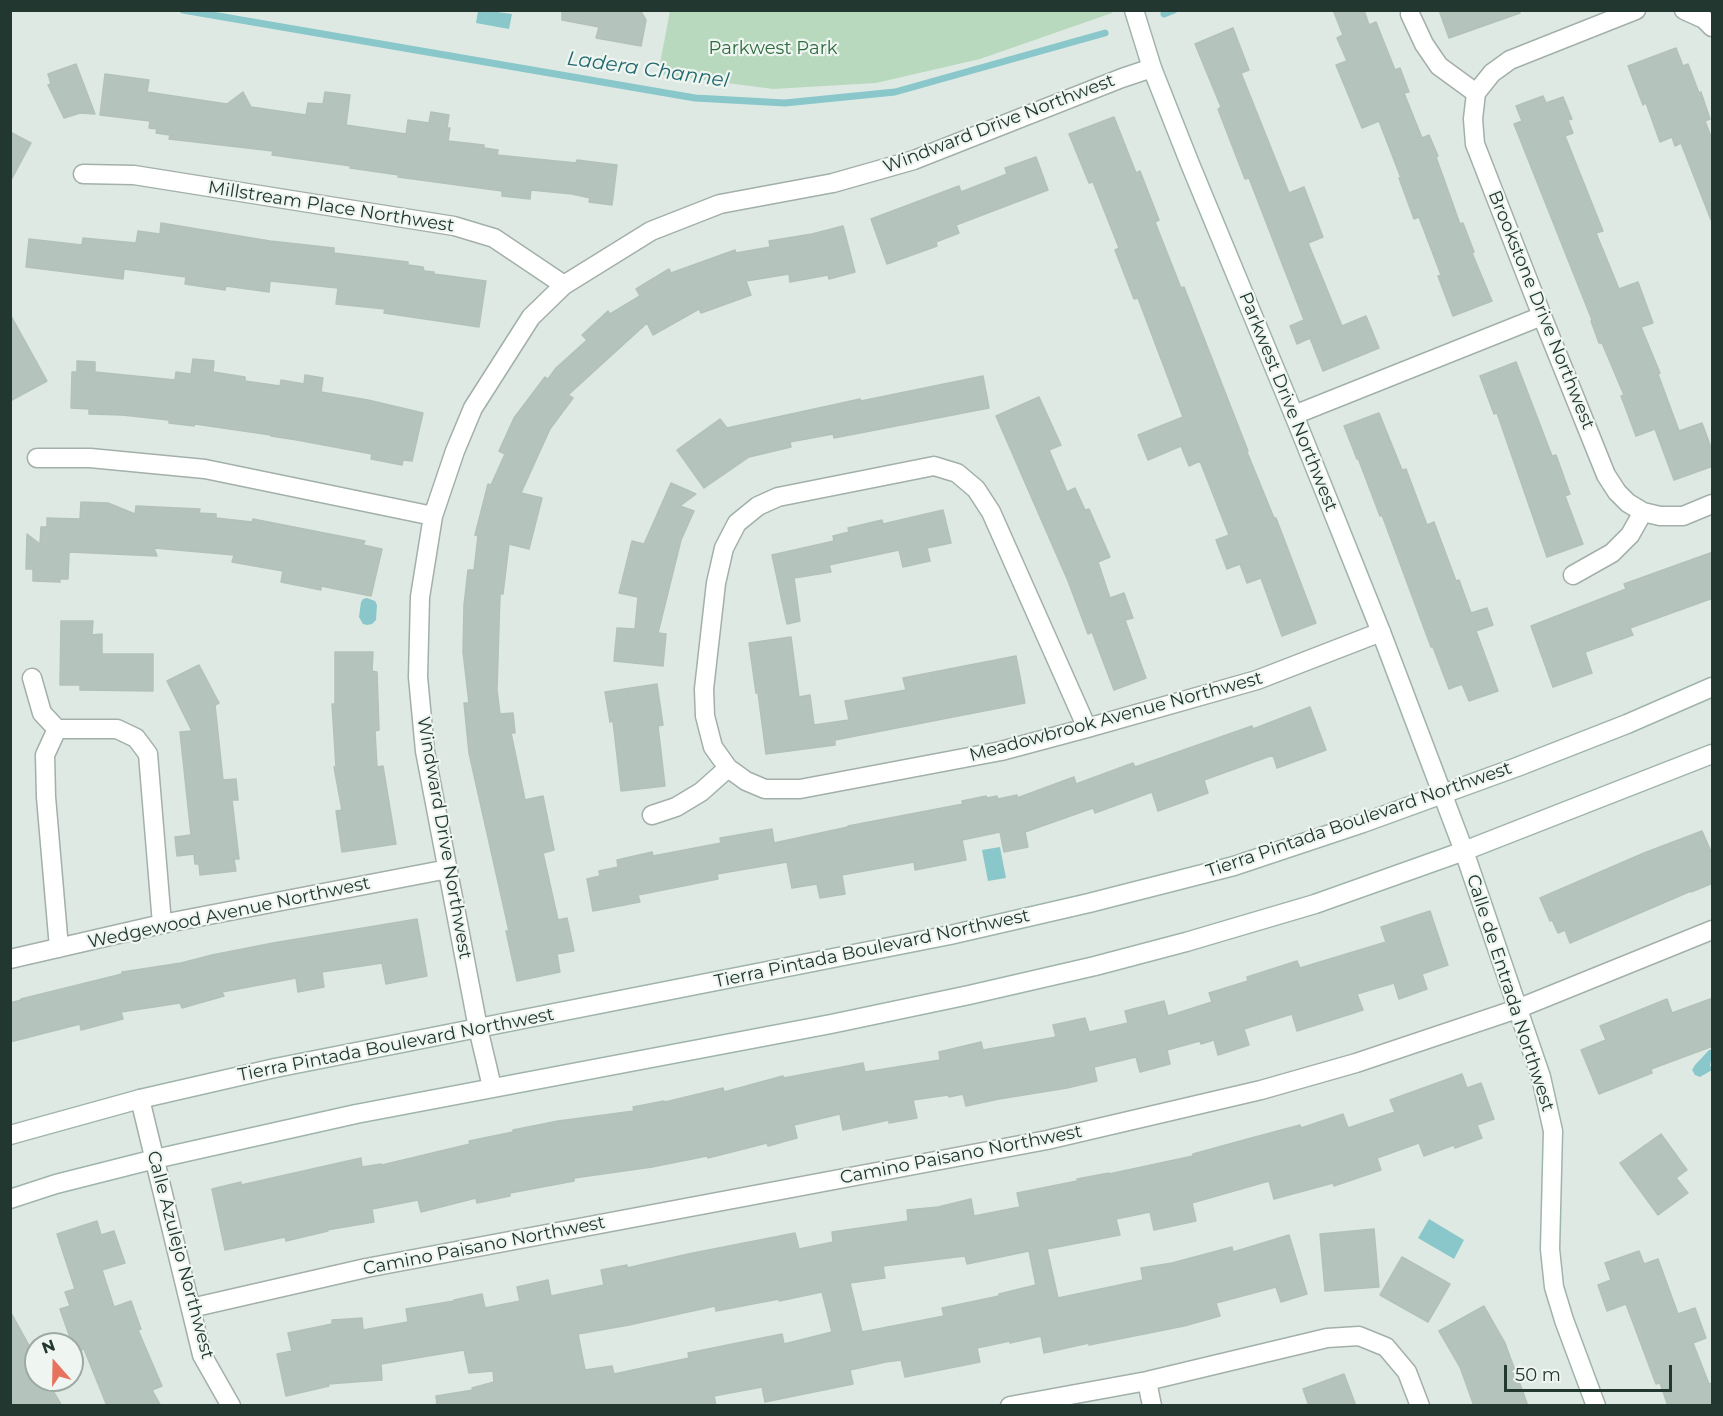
<!DOCTYPE html>
<html>
<head>
<meta charset="utf-8">
<style>
  body { margin:0 }
  #map { position:relative; width:1723px; height:1416px; overflow:hidden; background:#dfe9e3; font-family:Montserrat,sans-serif }
  canvas { display:block }
  .frame { position:absolute; inset:0; border:12px solid #21372f; pointer-events:none }
  .north { position:absolute; left:24px; top:1332px; width:60px; height:60px; box-sizing:border-box; background:#eff6f1; border:2px solid #9daaa3; border-radius:50%; rotate:340deg; font-size:16px; font-weight:700; line-height:24px; text-align:center; color:#21372f }
  .north::after { content:''; display:block; margin:auto; width:21px; height:27px; background:#e7735e; clip-path:polygon(50% 0,100% 100%,50% 72%,0 100%) }
  .scale { position:absolute; left:1504px; top:1365px; width:168px; height:27px; box-sizing:border-box; border:3px solid #21372f; border-top:0; padding-left:8px; font-size:18px; line-height:21px; white-space:nowrap; color:#21372f; -webkit-text-stroke:4px #eff6f1; paint-order:stroke }
</style>
</head>
<body>
<div id="map">
<canvas width="1723" height="1416"></canvas>
<div class="frame"></div>
<div class="north">N</div>
<div class="scale">50 m</div>
</div>
<script>
const ctx = document.querySelector('canvas').getContext('2d');
ctx.lineJoin = 'round';
function paint(path, color) { ctx.fillStyle = color; ctx.fill(path, 'evenodd'); }
const toPath = rows => new Path2D(rows.map(r => 'M' + r).join(''));
function strokePath(path, color, width, dash) { ctx.strokeStyle = color; ctx.lineWidth = width; ctx.lineCap = dash ? 'butt' : 'round'; ctx.setLineDash(dash || []); ctx.stroke(path); }
function drawText(font, color, halo, rows, align = 'center') {
  ctx.font = font + ' Montserrat,sans-serif'; ctx.lineWidth = 4.5; ctx.setLineDash([]); ctx.textBaseline = 'middle'; ctx.strokeStyle = halo; ctx.fillStyle = color; for (const [text, x, y, turn = 0] of rows) {
    ctx.save(); ctx.translate(x, y); ctx.rotate((+turn || 0) * Math.PI / 180); ctx.textAlign = isNaN(turn) ? turn : align; if (halo) ctx.strokeText(text, 0, 0); ctx.fillText(text, 0, 0); ctx.restore();
  }
}
paint(toPath([
  [1112,10,1112,13,980,59,876,83,773,89,658,74,670,11]
]), '#b9d9be');
paint(toPath([
  [478,11,490,11,512,14,509,29,476,23],
  [367,598,375,601,377,605,376,620,372,624,367,625,363,624,359,617,361,602,363,599],
  [1000,847,1006,878,988,881,982,850],
  [1709,1050,1712,1050,1712,1060,1711,1061,1710,1065,1712,1070,1700,1077,1695,1075,1692,1070,1695,1065],
  [1429,1219,1464,1240,1454,1259,1418,1238]
]), '#8ac7cb');
strokePath(toPath([
  [183,10,695,98,785,103,895,92,1105,33],
  [1164,14,1174,10]
]), '#8ac7cb', 7);
const building = toPath([
  [562,10,640,10,646,20,641,46,596,38,599,27,562,20,562,10],
  [1333,10,1364,10,1369,25,1376,22,1395,70,1400,68,1409,92,1404,93,1422,138,1429,135,1438,156,1436,157,1460,224,1463,223,1474,252,1472,253,1492,301,1453,316,1438,276,1441,275,1419,217,1414,219,1399,178,1401,178,1379,121,1362,128,1336,65,1347,61,1337,38,1343,35,1333,10],
  [1439,10,1519,10,1520,13,1449,38,1439,10],
  [1233,28,1249,70,1241,73,1289,193,1304,187,1323,237,1308,243,1342,326,1366,316,1379,348,1323,371,1310,338,1297,344,1290,326,1304,320,1249,178,1245,179,1218,109,1221,107,1195,44,1233,28],
  [1676,48,1683,66,1688,64,1699,93,1701,92,1710,119,1705,121,1713,142,1713,219,1711,220,1681,143,1675,146,1672,137,1660,142,1646,103,1643,105,1628,66,1676,48],
  [76,64,95,114,80,113,64,118,48,85,51,84,48,74,76,64],
  [105,74,149,80,147,92,227,104,243,92,251,107,306,115,308,103,323,104,325,92,350,95,346,125,406,134,408,120,429,123,431,112,449,115,447,128,450,128,448,141,484,145,484,148,498,150,497,155,576,163,577,160,617,165,612,205,589,202,590,198,572,194,531,190,530,199,502,196,502,191,398,177,399,175,350,168,351,166,272,155,273,151,169,139,170,135,156,133,157,129,149,128,150,121,100,115,105,74],
  [1543,96,1546,103,1563,97,1572,119,1568,120,1573,133,1565,136,1603,231,1596,233,1619,289,1638,282,1653,323,1641,327,1660,373,1658,374,1679,431,1702,423,1713,453,1713,466,1674,480,1655,429,1636,436,1621,396,1624,395,1602,343,1599,343,1591,321,1592,320,1514,124,1522,121,1516,106,1543,96],
  [1114,117,1136,173,1140,171,1159,220,1155,222,1181,288,1184,287,1248,451,1247,452,1274,518,1276,518,1316,623,1282,636,1261,578,1247,583,1240,564,1227,569,1216,540,1229,535,1200,461,1189,466,1181,446,1148,460,1138,435,1183,417,1138,298,1134,299,1115,250,1119,248,1093,182,1089,183,1069,134,1114,117],
  [10,132,31,143,10,182,10,132],
  [1036,157,1048,190,956,225,959,233,936,242,937,246,887,264,871,219,959,186,961,192,1007,174,1005,168,1036,157],
  [161,223,270,241,334,248,334,253,408,262,408,265,423,267,424,271,434,272,434,274,486,281,479,327,384,313,385,309,336,304,338,288,270,281,269,292,226,286,225,290,185,284,186,277,124,269,123,279,26,267,29,239,82,245,83,238,136,243,138,231,160,234,161,223],
  [843,226,855,272,829,279,828,275,790,282,789,274,746,281,751,295,701,313,699,309,653,335,647,323,568,395,573,398,550,429,521,493,542,498,529,549,509,544,503,594,500,594,497,690,500,714,513,713,515,733,511,733,525,800,543,796,554,850,543,853,558,920,567,918,574,951,557,954,560,972,517,981,506,931,509,931,469,753,464,703,469,703,463,652,464,605,468,570,474,570,478,536,475,535,488,484,491,485,505,454,499,451,514,418,545,377,548,379,556,368,587,340,582,335,608,311,610,314,640,296,636,289,669,269,671,273,735,250,736,253,770,247,769,241,812,234,843,226],
  [10,314,47,381,10,401,10,314],
  [193,359,214,361,213,372,245,377,245,381,280,386,281,380,304,384,305,375,323,378,321,392,368,400,423,413,412,461,403,460,402,465,371,459,372,454,297,440,271,436,271,435,195,424,194,426,169,423,169,420,122,415,89,414,89,409,71,408,72,372,77,372,77,361,95,362,95,372,175,380,176,372,191,374,193,359],
  [1516,362,1552,456,1556,455,1570,494,1565,496,1583,544,1547,557,1497,413,1494,414,1480,376,1516,362],
  [983,376,989,408,834,438,833,434,790,442,791,447,749,457,704,488,677,450,720,419,727,428,860,399,861,401,983,376],
  [1039,397,1061,445,1049,450,1067,492,1075,488,1085,510,1089,509,1110,557,1098,562,1110,598,1124,593,1133,618,1125,620,1146,678,1114,690,1092,632,1088,634,1068,581,996,416,1039,397],
  [1379,413,1402,470,1406,469,1427,525,1434,522,1456,581,1459,580,1471,613,1487,608,1493,625,1476,631,1498,691,1469,701,1462,684,1449,689,1433,647,1431,647,1382,515,1380,516,1358,458,1357,459,1344,426,1379,413],
  [671,483,696,494,680,506,694,511,681,540,658,633,666,634,663,666,614,661,617,628,635,629,638,597,619,593,632,541,644,544,671,483],
  [81,502,108,503,135,514,136,506,200,509,199,513,216,514,216,518,252,522,253,519,365,541,363,545,382,549,371,596,321,586,321,590,281,582,283,571,232,562,234,555,154,548,157,556,69,552,68,579,60,579,60,582,33,581,33,569,26,569,27,534,40,544,41,527,47,527,47,518,80,519,81,502],
  [943,510,951,543,927,548,930,561,903,567,899,550,829,565,831,572,794,578,800,621,787,624,772,555,834,541,833,536,849,532,848,528,882,520,883,524,943,510],
  [1713,552,1713,598,1630,628,1633,635,1585,652,1592,673,1553,687,1531,626,1626,589,1624,584,1713,552],
  [61,621,93,621,92,635,102,634,102,654,153,654,153,691,80,690,80,685,60,685,61,621],
  [791,637,799,697,810,695,814,725,849,720,845,701,906,690,903,678,1016,656,1025,703,835,740,835,745,766,754,758,693,756,693,749,643,791,637],
  [335,652,373,652,372,671,377,672,379,730,375,731,377,767,383,766,396,844,342,852,336,811,342,810,334,767,336,767,332,704,335,704,335,652],
  [199,665,219,703,215,705,223,780,236,779,238,800,232,800,239,859,234,859,236,871,200,875,199,864,195,864,194,854,177,856,175,837,191,835,180,732,192,731,167,681,199,665],
  [657,684,663,725,658,726,665,786,621,791,613,721,610,722,605,692,657,684],
  [1310,707,1326,750,1277,768,1273,755,1204,780,1208,793,1158,811,1152,792,1095,813,1093,808,1025,832,1028,847,1004,852,1000,832,962,840,966,860,915,870,914,862,842,875,845,894,820,898,817,884,792,888,787,862,717,874,718,879,638,895,640,902,593,911,587,879,600,876,599,871,618,867,617,860,652,852,653,856,721,843,720,838,772,829,774,843,848,827,848,826,963,804,962,801,986,796,987,798,997,796,998,799,1017,795,1017,798,1074,777,1076,784,1133,763,1135,767,1252,726,1253,729,1310,707],
  [1702,831,1713,856,1713,883,1691,892,1691,891,1570,943,1565,930,1558,933,1552,920,1550,921,1540,898,1644,853,1702,831],
  [1430,911,1448,965,1422,974,1427,989,1399,999,1394,983,1357,994,1363,1010,1335,1019,1297,1031,1292,1014,1244,1029,1249,1045,1218,1055,1214,1040,1201,1044,1200,1041,1167,1050,1170,1064,1140,1072,1136,1057,1094,1067,1097,1081,1067,1088,999,1099,966,1106,963,1094,949,1097,948,1095,913,1100,917,1118,889,1123,889,1120,843,1130,840,1114,794,1125,797,1138,768,1146,767,1143,708,1158,707,1156,652,1167,574,1178,574,1181,510,1193,510,1196,477,1203,476,1198,421,1212,418,1200,372,1209,374,1222,327,1230,328,1231,286,1241,285,1237,225,1250,212,1189,241,1182,241,1185,361,1158,362,1167,381,1164,382,1165,470,1144,469,1141,513,1132,513,1130,558,1121,634,1111,633,1107,664,1101,665,1102,723,1088,724,1092,783,1076,784,1078,863,1063,865,1072,940,1060,939,1052,981,1042,983,1050,1056,1037,1053,1025,1085,1018,1089,1032,1128,1023,1125,1011,1164,1001,1168,1016,1212,1002,1209,993,1248,981,1247,977,1297,961,1300,968,1386,942,1381,927,1430,911],
  [417,919,427,976,386,984,382,963,322,972,324,987,298,992,296,978,222,992,224,996,182,1008,180,1003,121,1012,123,1019,81,1030,80,1024,10,1042,10,1003,21,1000,21,999,122,974,122,972,181,963,212,955,273,943,417,919],
  [1713,998,1713,1046,1651,1069,1652,1073,1599,1094,1581,1050,1606,1040,1600,1026,1667,999,1672,1013,1713,998],
  [1462,1074,1467,1088,1481,1083,1494,1119,1477,1125,1482,1138,1455,1148,1454,1145,1424,1156,1419,1143,1377,1158,1381,1170,1334,1186,1333,1183,1274,1199,1269,1181,1192,1203,1196,1221,1154,1230,1150,1212,1116,1219,1120,1235,1047,1249,1058,1298,1143,1280,1141,1268,1172,1263,1232,1247,1233,1252,1289,1235,1307,1294,1281,1302,1276,1287,1216,1303,1220,1316,1184,1326,1089,1345,1089,1343,1044,1353,1041,1336,1010,1343,1010,1341,977,1348,980,1362,905,1377,901,1360,886,1362,850,1370,853,1384,765,1402,762,1387,714,1396,716,1406,437,1406,436,1396,473,1390,472,1388,494,1382,493,1371,469,1373,464,1350,381,1364,382,1380,328,1384,329,1386,286,1396,277,1354,292,1351,288,1333,332,1324,332,1320,362,1318,363,1330,408,1322,406,1309,454,1301,454,1300,482,1294,485,1308,520,1301,517,1287,548,1280,551,1296,604,1285,601,1270,627,1265,627,1268,688,1254,795,1233,799,1249,833,1242,832,1232,908,1221,907,1210,938,1207,971,1199,974,1216,1020,1207,1017,1193,1077,1181,1077,1179,1109,1173,1109,1174,1193,1156,1193,1154,1244,1140,1300,1125,1301,1128,1343,1114,1348,1128,1395,1112,1390,1100,1462,1074],
  [1029,1251,1036,1285,999,1294,999,1296,942,1308,944,1316,862,1332,850,1283,885,1278,883,1266,965,1256,967,1264,1029,1251],
  [822,1292,832,1332,784,1344,782,1334,688,1353,689,1358,614,1374,612,1366,585,1370,578,1334,629,1325,715,1306,716,1311,779,1299,779,1301,822,1292],
  [1661,1134,1687,1170,1676,1178,1688,1193,1658,1215,1620,1163,1661,1134],
  [97,1221,101,1235,114,1231,125,1263,102,1270,114,1307,131,1301,141,1329,138,1330,162,1386,152,1390,161,1406,107,1406,84,1349,75,1352,60,1309,70,1306,65,1292,75,1289,57,1234,97,1221],
  [1374,1229,1379,1287,1325,1291,1320,1234,1374,1229],
  [1639,1251,1644,1264,1658,1259,1678,1314,1695,1308,1706,1338,1693,1343,1709,1384,1713,1383,1713,1406,1668,1406,1660,1383,1656,1384,1626,1304,1607,1311,1598,1285,1611,1280,1605,1263,1639,1251],
  [1402,1257,1450,1284,1428,1322,1380,1295,1402,1257],
  [1484,1306,1505,1343,1528,1406,1474,1406,1460,1367,1439,1331,1484,1306],
  [10,1311,36,1358,36,1380,47,1380,62,1406,10,1406,10,1311],
  [1344,1374,1356,1406,1309,1406,1303,1389,1344,1374]
]);
paint(building, '#b4c3bc');
strokePath(building, '#b2c2b9', 1.5);
const street = toPath([
  [1684,10,1704,19,1712,27],
  [1410,14,1424,44,1439,66,1476,93],
  [1476,93,1473,119,1475,144,1542,316,1606,475,1617,492,1628,503,1643,512,1660,516,1683,516,1712,504],
  [1476,93,1492,73,1510,60,1636,10],
  [83,174,134,175,454,226,494,238,564,285],
  [1294,415,1542,316],
  [37,458,90,458,205,469,433,516],
  [1573,575,1612,553,1630,535,1643,512],
  [32,678,42,713,57,729,117,729,136,738,148,754,162,924],
  [1087,728,991,512,976,489,957,473,934,466,778,497,758,506,737,523,724,548,716,583,704,689,705,716,713,747,728,768,746,781,765,789,800,789,1001,751,1087,728,1257,680,1381,632],
  [57,729,45,755,46,797,59,948],
  [652,815,676,807,701,792,728,768],
  [10,959,162,924,448,869],
  [492,1087,478,1028,425,751,418,677,420,597,433,516,455,451,473,408,531,317,564,285,651,231,720,204,833,183,914,160,1122,78,1152,68],
  [140,1099,202,1355,231,1406],
  [191,1308,366,1268,1047,1140,1261,1090,1356,1063,1517,1009,1712,930],
  [1147,1381,1152,1406],
  [1010,1406,1147,1381,1327,1338,1359,1336,1386,1347,1407,1372,1420,1406]
]);
const secondary = toPath([
  [1134,10,1152,68,1190,164,1294,415,1381,632,1464,851,1541,1077,1553,1131,1550,1249,1554,1287,1564,1320,1596,1406],
  [10,1135,140,1099,275,1068,950,935,1089,903,1234,866,1363,823,1517,767,1627,724,1712,687],
  [10,1199,56,1184,155,1159,356,1114,831,1024,969,995,1095,966,1186,942,1315,904,1464,851,1712,754]
]);
strokePath(street, '#a2b0a9', 21);
strokePath(secondary, '#9fb4aa', 21);
strokePath(street, '#fff', 18);
strokePath(secondary, '#fff', 18);
drawText('18px', '#2f6b40', '#eff6f1', [
  ["Parkwest Park",773,49]
]);
drawText('18px', '#21372f', '#eff6f1', [
  ["Windward Drive Northwest",999,124,-21],
  ["Millstream Place Northwest",331,207,9],
  ["Brookstone Drive Northwest",1541,310,68],
  ["Parkwest Drive Northwest",1288,402,68],
  ["Meadowbrook Avenue Northwest",1116,717,-15],
  ["Tierra Pintada Boulevard Northwest",1359,820,-19],
  ["Windward Drive Northwest",444,838,80],
  ["Wedgewood Avenue Northwest",229,913,-12],
  ["Tierra Pintada Boulevard Northwest",872,949,-12],
  ["Calle de Entrada Northwest",1510,993,72],
  ["Tierra Pintada Boulevard Northwest",396,1045,-11],
  ["Camino Paisano Northwest",961,1155,-11],
  ["Camino Paisano Northwest",484,1246,-11],
  ["Calle Azulejo Northwest",180,1255,75]
]);
drawText('italic 20px', '#20686e', '#eff6f1', [
  ["Ladera Channel",648,70,8]
]);
</script>
</body>
</html>
